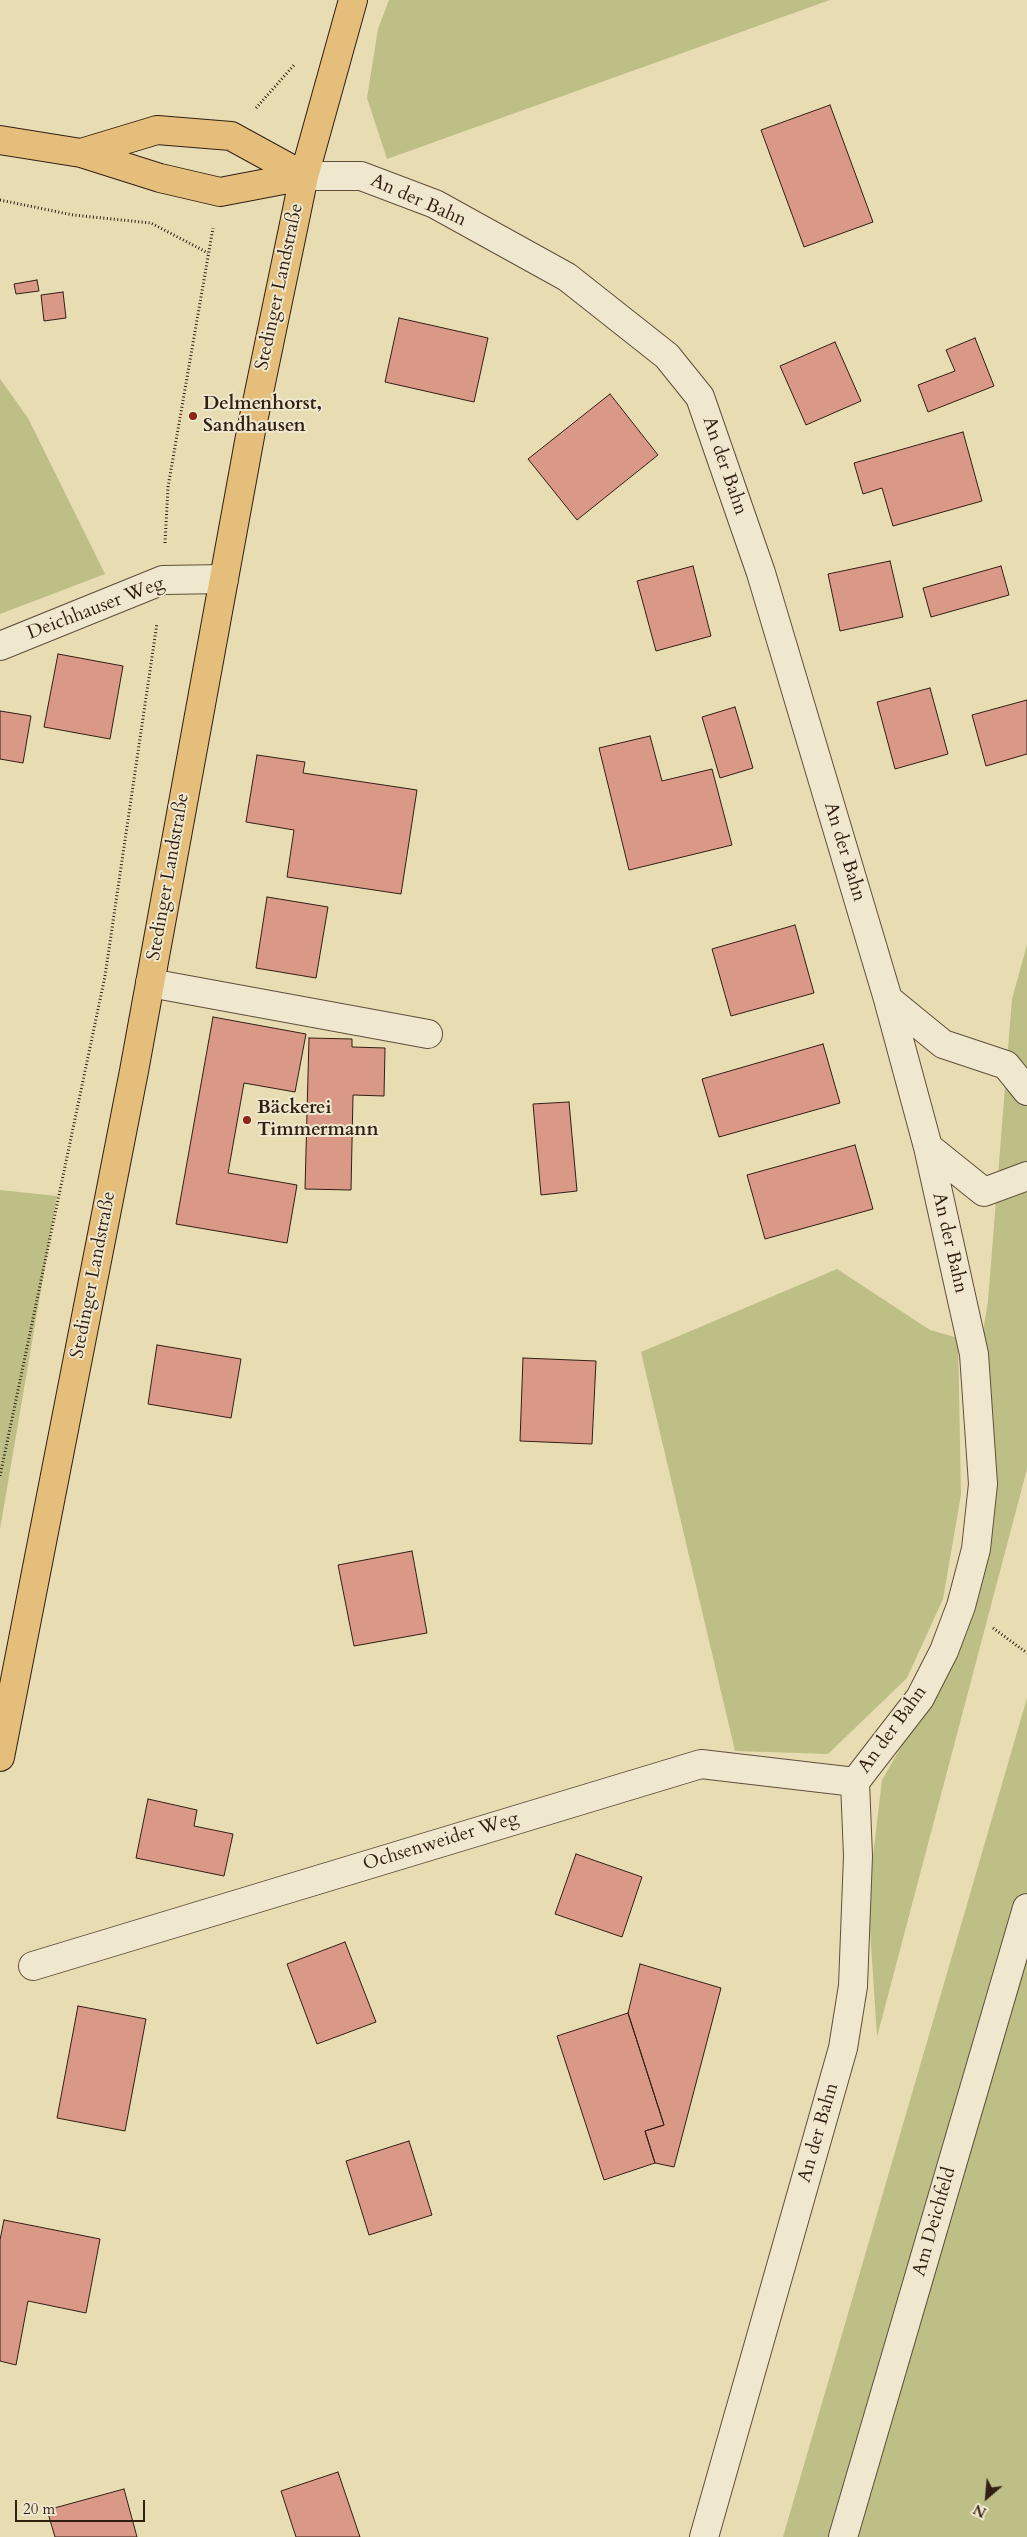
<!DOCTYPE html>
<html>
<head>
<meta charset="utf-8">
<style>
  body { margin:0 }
  #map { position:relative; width:1027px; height:2537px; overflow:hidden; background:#e8dcb3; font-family:Cardo,serif }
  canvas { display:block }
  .north { position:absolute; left:962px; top:2472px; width:50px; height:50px; -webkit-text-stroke:4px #f0e8ce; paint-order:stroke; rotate:207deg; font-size:14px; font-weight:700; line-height:20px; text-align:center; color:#321f14 }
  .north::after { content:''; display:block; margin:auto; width:18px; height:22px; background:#321f14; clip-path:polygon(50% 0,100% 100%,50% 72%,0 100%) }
  .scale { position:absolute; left:15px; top:2500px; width:130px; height:22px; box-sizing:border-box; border:2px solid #321f14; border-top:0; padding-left:6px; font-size:15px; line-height:18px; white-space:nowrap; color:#321f14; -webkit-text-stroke:4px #f0e8ce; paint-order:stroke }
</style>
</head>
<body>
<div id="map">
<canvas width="1027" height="2537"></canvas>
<div class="north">N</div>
<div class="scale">20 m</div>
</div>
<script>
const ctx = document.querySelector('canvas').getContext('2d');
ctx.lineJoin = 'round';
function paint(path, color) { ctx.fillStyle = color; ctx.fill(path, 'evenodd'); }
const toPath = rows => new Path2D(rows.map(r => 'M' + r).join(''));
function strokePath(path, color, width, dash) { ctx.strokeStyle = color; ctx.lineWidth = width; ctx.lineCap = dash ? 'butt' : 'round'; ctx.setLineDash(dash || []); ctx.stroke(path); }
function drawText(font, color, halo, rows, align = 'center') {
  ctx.font = font + ' Cardo,serif'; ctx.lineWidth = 4; ctx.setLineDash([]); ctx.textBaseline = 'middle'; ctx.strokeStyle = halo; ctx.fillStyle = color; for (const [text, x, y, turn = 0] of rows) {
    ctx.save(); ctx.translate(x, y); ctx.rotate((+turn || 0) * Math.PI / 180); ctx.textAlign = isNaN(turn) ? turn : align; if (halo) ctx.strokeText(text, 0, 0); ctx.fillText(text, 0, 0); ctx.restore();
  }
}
paint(toPath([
  [389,0,830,0,387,159,367,98,378,29],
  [0,379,28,418,105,574,0,614],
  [1027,945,1027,1469,877,2037,868,1898,882,1780,967,1633,992,1512,981,1344,988,1301,1012,999],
  [0,1190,57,1196,0,1529],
  [837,1269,930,1330,958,1338,961,1495,943,1599,907,1678,828,1754,735,1751,641,1352],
  [1027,1698,1027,2537,783,2537]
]), '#bebe87');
const building = toPath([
  [830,105,873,222,804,247,761,130,830,105],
  [37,280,39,291,16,294,14,284,37,280],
  [63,292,66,318,44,321,41,295,63,292],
  [399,318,488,338,474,402,385,382,399,318],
  [975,338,994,386,928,412,918,385,955,371,946,350,975,338],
  [835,342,861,401,806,425,780,366,835,342],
  [610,394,658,455,577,520,528,459,610,394],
  [963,432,982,501,893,526,882,488,863,494,854,463,963,432],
  [890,561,903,617,840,631,828,574,890,561],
  [693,566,711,636,656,651,637,581,693,566],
  [1001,566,1009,595,931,617,923,588,1001,566],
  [58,654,123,666,110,739,44,727,58,654],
  [930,688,948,754,895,769,877,702,930,688],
  [1027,700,1027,754,986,766,972,715,1027,700],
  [735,707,753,768,720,778,702,717,735,707],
  [0,711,31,716,23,763,0,759,0,711],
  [650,736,662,781,712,769,732,845,629,870,599,748,650,736],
  [257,755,305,762,303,773,417,790,401,894,287,877,294,830,246,822,257,755],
  [267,897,328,907,316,978,256,968,267,897],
  [795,925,814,993,731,1016,712,949,795,925],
  [213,1017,306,1034,295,1092,244,1083,228,1173,297,1185,287,1243,176,1224,213,1017],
  [309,1038,352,1039,352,1047,385,1048,384,1096,353,1095,351,1190,305,1189,309,1038],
  [823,1044,840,1103,719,1137,702,1079,823,1044],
  [569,1102,577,1191,541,1195,533,1104,569,1102],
  [855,1145,873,1209,765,1239,747,1175,855,1145],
  [157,1345,241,1359,231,1418,148,1404,157,1345],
  [523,1358,596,1361,592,1444,520,1441,523,1358],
  [412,1551,427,1633,354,1646,338,1565,412,1551],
  [148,1799,197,1810,194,1826,233,1834,224,1876,136,1858,148,1799],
  [576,1854,642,1877,622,1937,555,1914,576,1854],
  [345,1942,376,2022,317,2044,287,1964,345,1942],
  [640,1964,721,1988,674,2167,655,2163,645,2131,664,2125,628,2013,640,1964],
  [78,2006,146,2019,125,2131,57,2118,78,2006],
  [628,2013,664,2125,645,2131,655,2163,604,2180,557,2036,628,2013],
  [409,2141,432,2215,369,2235,346,2161,409,2141],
  [4,2220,100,2239,86,2313,28,2301,16,2365,0,2361,0,2240,4,2220],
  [338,2472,360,2537,296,2537,281,2491,338,2472],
  [124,2489,137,2537,55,2537,47,2510,124,2489]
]);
paint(building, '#da9886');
strokePath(building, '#321f14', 1);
const minor = toPath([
  [304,176,361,176,435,204,567,277,667,356,700,397,761,573,888,999,928,1147,974,1354,983,1484,976,1549,961,1606,944,1651,920,1698,855,1782,858,1856,853,1986,843,2048,704,2537],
  [0,646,163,580,224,579],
  [150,983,428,1034],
  [888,999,943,1044,1006,1065,1027,1091],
  [928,1147,984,1192,1027,1176],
  [33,1966,701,1764,855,1782],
  [843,2537,1027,1908]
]);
const major = toPath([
  [0,140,81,153,160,178,220,192,304,176],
  [81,153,157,130,231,136,304,176],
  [0,1757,134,1071,251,431,304,176,353,0]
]);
strokePath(minor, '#604e3c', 30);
strokePath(major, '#321f14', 30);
strokePath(toPath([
  [256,108,295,64],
  [0,200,73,215,151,223,208,253],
  [165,543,168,487,213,228],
  [0,1476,105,976,157,623],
  [993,1628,1027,1653]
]), '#321f14', 3, [1, 2.5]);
strokePath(minor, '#f0e8ce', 28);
strokePath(major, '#e4be7a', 28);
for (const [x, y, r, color] of [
  [193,416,5,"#8f2418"],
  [247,1120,5,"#8f2418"]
]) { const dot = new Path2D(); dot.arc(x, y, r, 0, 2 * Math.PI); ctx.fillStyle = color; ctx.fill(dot); strokePath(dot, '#f0e8ce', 2); }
drawText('19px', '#321f14', '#f0e8ce', [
  ["An der Bahn",418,201,24],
  ["Stedinger Landstraße",280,287,-78],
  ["An der Bahn",724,466,71],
  ["Deichhauser Weg",96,609,-21],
  ["An der Bahn",844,852,73],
  ["Stedinger Landstraße",169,877,-80],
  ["An der Bahn",949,1243,77],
  ["Stedinger Landstraße",94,1275,-79],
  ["An der Bahn",893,1730,-54],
  ["Ochsenweider Weg",441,1842,-17],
  ["An der Bahn",819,2133,-74],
  ["Am Deichfeld",935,2222,-74]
]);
drawText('bold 19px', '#321f14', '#f0e8ce', [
  ["Delmenhorst,",203,405],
  ["Sandhausen",203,427],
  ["Bäckerei",257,1109],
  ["Timmermann",257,1131]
], 'left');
</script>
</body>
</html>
